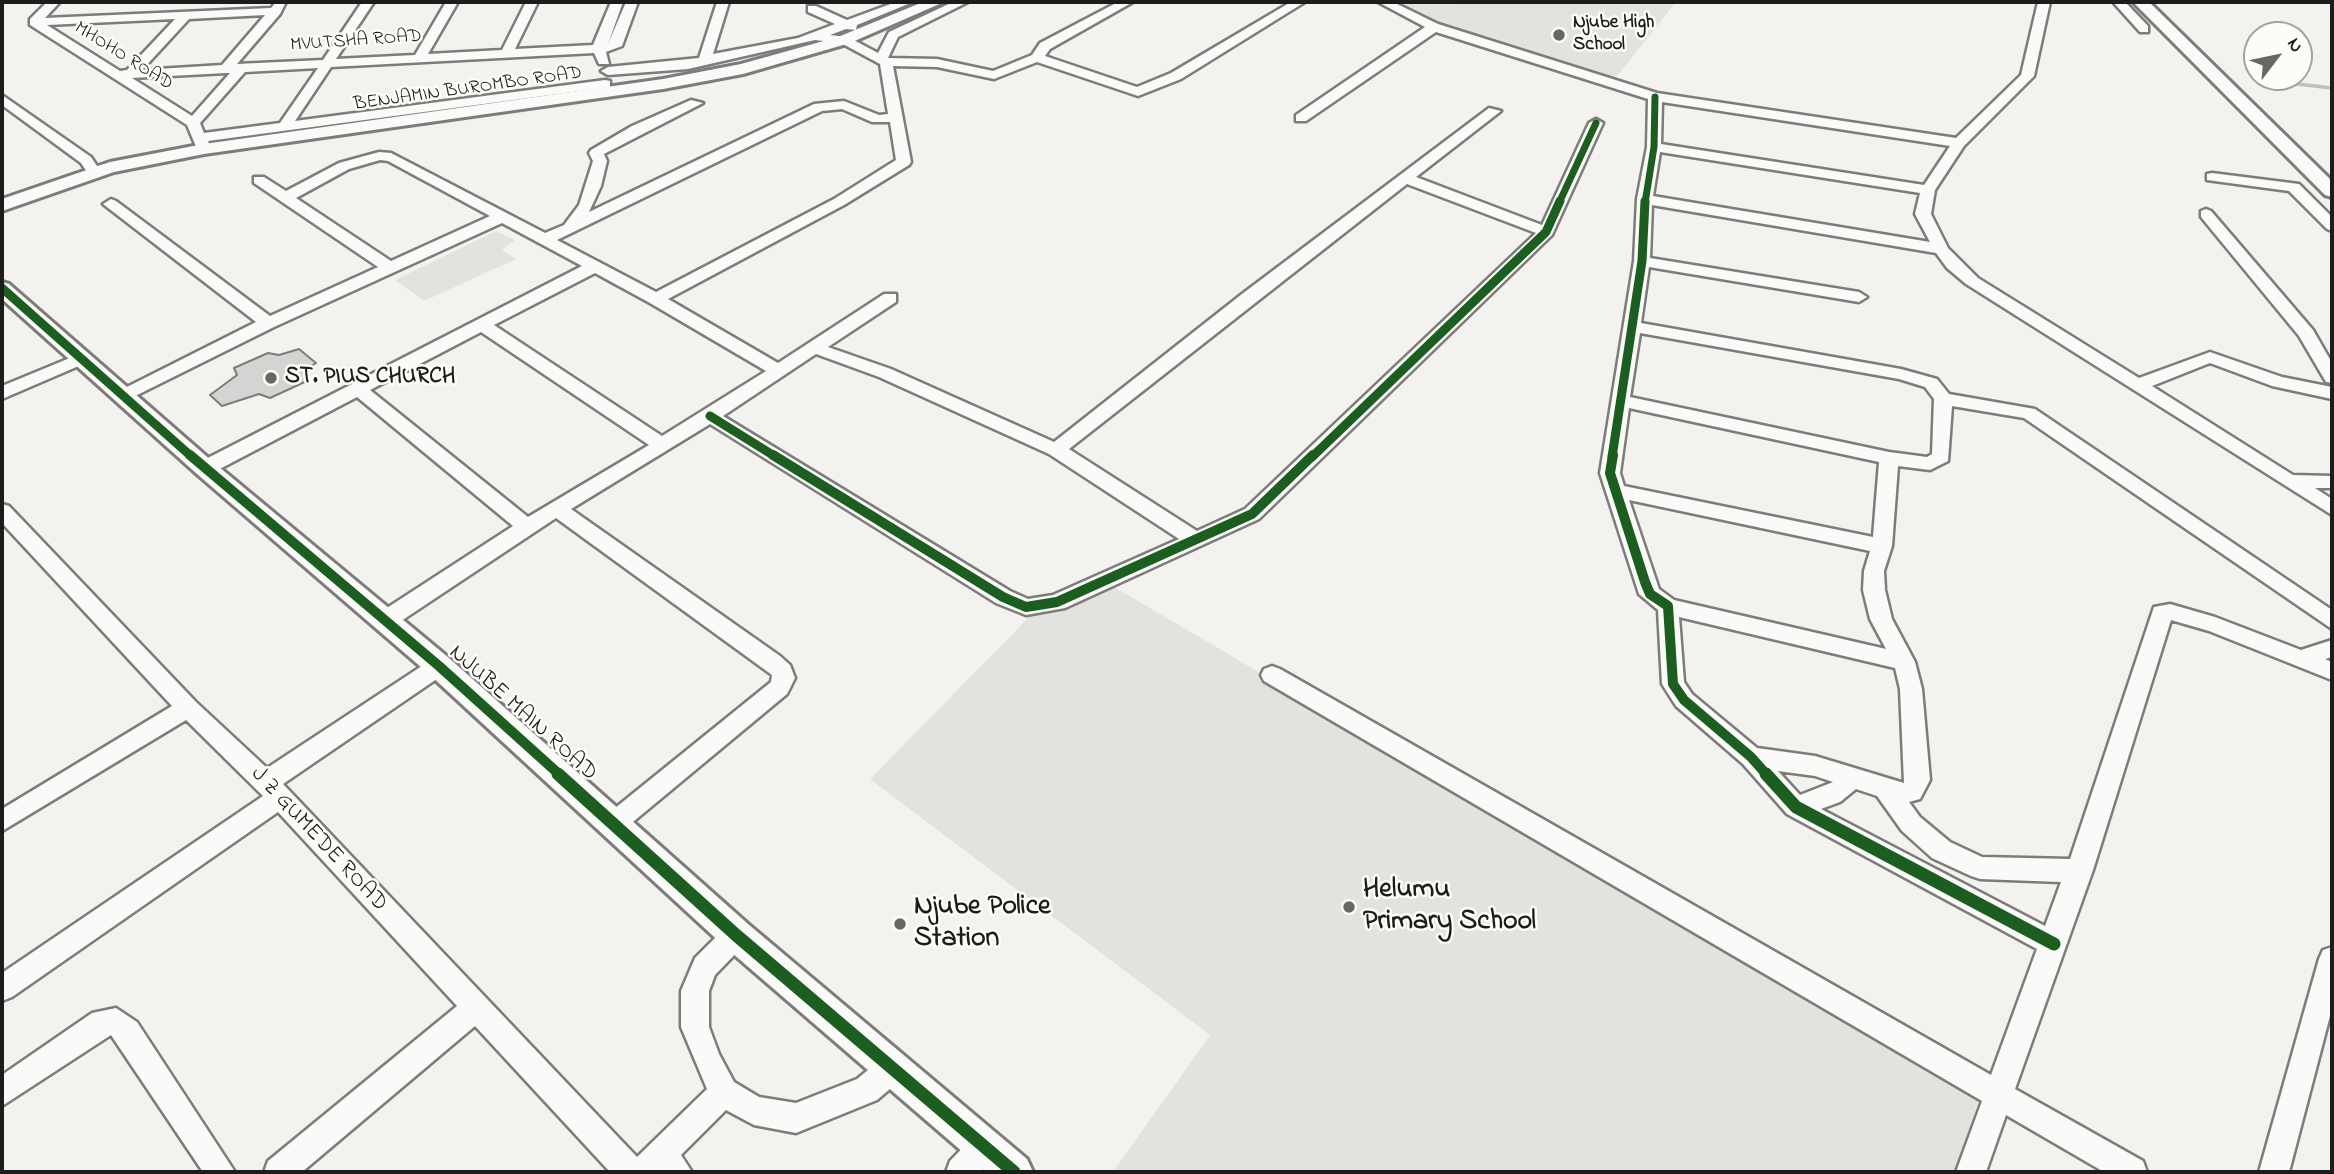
<!DOCTYPE html>
<html>
<head>
<meta charset="utf-8">
<style>
  body { margin:0 }
  #map { position:relative; width:2334px; height:1174px; overflow:hidden; background:#f3f2ef; font-family:"Indie Flower",sans-serif }
  canvas { display:block }
  .frame { position:absolute; inset:0; border:4px solid #1c1c1c; pointer-events:none }
  .north { position:absolute; left:2243px; top:21px; width:70px; height:70px; box-sizing:border-box; background:#fdfcf7; border:2px solid #a3a29f; border-radius:50%; rotate:58deg; font-size:19px; font-weight:700; line-height:28px; text-align:center; color:#1c1c1c }
  .north::after { content:''; display:block; margin:auto; width:24px; height:32px; background:#676766; clip-path:polygon(50% 0,100% 100%,50% 72%,0 100%) }
</style>
</head>
<body>
<div id="map">
<canvas width="2334" height="1174"></canvas>
<div class="frame"></div>
<div class="north">N</div>
</div>
<script>
const ctx = document.querySelector('canvas').getContext('2d');
ctx.lineJoin = 'round';
function paint(path, color) { ctx.fillStyle = color; ctx.fill(path, 'evenodd'); }
const toPath = rows => new Path2D(rows.map(r => 'M' + r).join(''));
function strokePath(path, color, width, dash) { ctx.strokeStyle = color; ctx.lineWidth = width; ctx.lineCap = dash ? 'butt' : 'round'; ctx.setLineDash(dash || []); ctx.stroke(path); }
function drawText(font, color, halo, rows, align = 'center') {
  ctx.font = font + ' "Indie Flower",sans-serif'; ctx.lineWidth = 5; ctx.setLineDash([]); ctx.textBaseline = 'middle'; ctx.strokeStyle = halo; ctx.fillStyle = color; for (const [text, x, y, turn = 0] of rows) {
    ctx.save(); ctx.translate(x, y); ctx.rotate((+turn || 0) * Math.PI / 180); ctx.textAlign = isNaN(turn) ? turn : align; if (halo) ctx.strokeText(text, 0, 0); ctx.fillText(text, 0, 0); ctx.restore();
  }
}
paint(toPath([
  [1395,2,1676,2,1613,81,1435,24],
  [496,231,515,240,502,250,516,259,424,301,395,280],
  [1109,584,1980,1096,1955,1172,1113,1172,1210,1035,870,779,1037,609]
]), '#e3e2de');
paint(toPath([
  [1455,2,1599,2,1569,21,1517,30,1483,25,1465,16],
  [1058,712,1093,716,1293,833,1310,877,1285,928,1197,978,974,818,973,778,992,746,1017,721]
]), '#e2e1dd');
strokePath(toPath([
  [2288,83,2332,88]
]), '#c1c0bc', 3.5);
const building = toPath([
  [299,349,316,363,304,371,309,380,270,398,259,394,222,406,210,395,237,375,234,368,268,353,279,355,299,349]
]);
paint(building, '#d5d4d2');
strokePath(building, '#7d7c7b', 2);
const minor = toPath([
  [47,2,60,2,45,18,271,8,276,2,286,2,280,14,237,64,323,60,362,2,374,2,336,59,415,55,446,2,458,2,428,54,502,50,526,2,538,2,515,49,593,45,611,2,623,2,608,44,626,2,638,2,622,46,606,52,609,64,599,64,594,53,331,67,295,121,605,80,610,81,610,87,208,141,211,149,204,153,197,149,187,125,30,25,30,19,47,2],
  [265,15,222,65,142,70,189,19,265,15],
  [175,19,127,70,120,71,47,25,175,19],
  [318,68,280,123,204,133,200,123,245,72,318,68],
  [226,73,230,73,192,116,132,78,226,73],
  [717,2,729,2,713,54,798,38,835,24,808,12,808,6,816,6,847,20,896,2,913,2,857,25,856,30,846,29,830,35,848,37,878,53,889,32,953,2,968,2,898,37,888,58,937,59,993,71,1032,55,1040,43,1118,2,1133,2,1050,49,1045,56,1137,87,1171,73,1291,2,1305,2,1181,79,1138,96,1037,62,994,79,937,67,893,66,911,162,909,165,844,205,668,299,778,363,884,294,896,294,896,302,828,347,891,369,1054,442,1242,294,1489,108,1501,111,1416,177,1542,225,1589,123,1596,119,1603,123,1552,235,1259,519,1065,608,1026,615,996,603,710,424,571,509,780,656,790,665,795,678,787,694,622,831,613,835,604,831,601,824,604,817,771,682,772,675,556,518,392,627,376,627,373,621,376,615,513,526,357,397,212,473,198,473,195,468,198,463,582,266,502,223,274,327,123,402,117,400,114,396,117,392,256,322,103,204,111,199,116,201,270,316,378,267,254,183,254,177,264,177,286,191,339,163,379,152,391,153,545,233,564,225,579,205,593,161,589,153,591,150,632,126,691,100,703,103,604,154,607,161,601,186,589,212,814,104,844,101,879,115,888,114,880,64,841,43,815,40,688,69,608,75,601,71,608,67,699,58,717,2],
  [842,109,872,122,890,122,896,160,834,199,656,292,557,240,822,111,842,109],
  [380,160,388,161,490,216,391,261,296,198,349,169,380,160],
  [1407,184,1536,233,1245,509,1197,531,1069,449,1407,184],
  [595,273,650,303,766,371,662,436,494,325,595,273],
  [481,332,649,445,528,517,370,390,481,332],
  [816,354,879,377,1049,454,1179,539,1053,595,1028,599,1010,591,723,416,816,354],
  [1378,2,1393,2,1438,24,1657,93,1956,138,2021,75,2038,2,2050,2,2034,76,1964,146,1935,190,1931,214,1948,248,1978,278,2139,378,2210,352,2282,377,2332,387,2332,399,2272,386,2210,363,2152,386,2293,475,2332,476,2332,488,2315,488,2332,499,2332,515,1966,284,1947,268,1936,253,1652,205,1650,258,1859,292,1867,297,1859,302,1649,267,1641,323,1901,369,1937,379,1949,394,2035,409,2332,610,2332,629,2024,418,1952,406,1948,461,1930,470,1898,466,1892,546,1884,571,1885,590,1892,619,1915,662,1922,689,1930,780,1920,799,1909,802,1920,817,1950,842,1982,857,2070,859,2154,607,2170,604,2215,617,2301,650,2332,640,2332,657,2325,659,2332,662,2332,680,2209,631,2171,620,2093,870,2015,1089,2143,1161,2147,1172,2104,1172,2006,1115,1986,1172,1956,1172,1982,1101,1264,681,1261,675,1264,669,1272,666,1280,669,1991,1075,2037,949,1787,814,1743,764,1676,706,1662,684,1658,610,1639,594,1600,473,1634,261,1637,199,1647,147,1648,99,1436,32,1306,121,1296,121,1296,115,1425,27,1378,2],
  [1662,102,1950,146,1924,185,1661,144,1662,102],
  [1660,152,1920,193,1915,214,1930,242,1653,196,1660,152],
  [1640,333,1899,379,1925,387,1934,399,1932,454,1927,457,1889,452,1630,397,1640,333],
  [1629,408,1879,462,1873,537,1624,486,1620,473,1629,408],
  [1629,500,1870,551,1864,571,1863,590,1870,619,1886,649,1674,600,1659,589,1629,500],
  [1679,617,1895,668,1900,689,1904,783,1815,756,1757,748,1692,694,1684,682,1679,617],
  [1778,771,1815,776,1833,782,1800,795,1778,771],
  [1856,789,1877,796,1902,831,1932,858,1971,876,1980,879,2061,882,2045,926,1821,809,1840,802,1856,789],
  [2113,2,2125,2,2148,26,2148,32,2140,32,2113,2],
  [2,95,91,157,97,166,110,163,117,167,99,175,89,175,81,163,2,105,2,95],
  [2212,173,2299,184,2332,217,2332,231,2327,229,2289,191,2207,180,2207,174,2212,173],
  [2206,209,2211,211,2313,330,2332,363,2332,383,2326,382,2299,336,2201,217,2201,211,2206,209],
  [82,353,88,354,91,358,88,362,2,399,2,386,82,353],
  [2,504,9,506,196,702,267,768,431,660,439,657,447,660,450,666,447,672,283,784,637,1157,707,1089,681,1027,681,991,695,958,727,926,736,923,745,926,749,935,745,944,715,975,709,991,709,1027,719,1054,734,1082,759,1097,796,1103,857,1079,884,1057,894,1053,904,1057,908,1067,904,1077,877,1100,796,1133,754,1125,726,1110,681,1155,692,1172,610,1172,475,1026,302,1172,264,1172,268,1161,457,1006,278,812,12,997,2,1001,2,973,263,796,186,720,2,831,2,809,172,706,2,523,2,504],
  [2332,947,2332,1008,2289,1172,2259,1172,2319,959,2323,950,2332,947],
  [116,1008,137,1022,235,1172,203,1172,111,1035,2,1106,2,1075,92,1013,116,1008],
  [984,1131,994,1136,999,1146,981,1172,946,1172,950,1161,974,1136,984,1131]
]);
const tertiary = toPath([
  [923,2,944,2,850,43,743,74,663,89,204,154,114,172,2,211,2,199,110,162,204,144,663,79,741,64,838,37,923,2],
  [2133,2,2149,2,2332,181,2332,197,2325,195,2133,2],
  [2,282,9,284,213,462,449,658,748,924,1027,1159,1033,1172,986,1172,724,946,429,674,197,474,2,299,2,282]
]);
strokePath(minor, '#7d7c7b', 5);
strokePath(tertiary, '#7d7c7b', 6);
paint(minor, '#fafaf8');
paint(tertiary, '#fafaf8');
strokePath(toPath([
  [1559,203,1596,123],
  [1645,203,1654,147,1655,97]
]), '#1b5e20', 7);
strokePath(toPath([
  [2,288,192,457],
  [710,416,776,457],
  [1312,457,1546,232,1560,201],
  [1612,457,1642,261,1645,201]
]), '#1b5e20', 9);
strokePath(toPath([
  [190,455,439,666,560,775],
  [773,455,1003,597,1026,607,1057,602,1252,514,1313,455],
  [1613,455,1610,473,1645,582,1650,594,1668,606,1673,684,1684,700,1751,757,1767,775]
]), '#1b5e20', 10);
strokePath(toPath([
  [558,774,736,935,1014,1172],
  [1766,774,1796,807,2054,944]
]), '#1b5e20', 13);
for (const [x, y, r, color] of [
  [1559,35,7,"#676766"],
  [271,378,7,"#676766"],
  [1349,907,7,"#676766"],
  [900,924,7,"#676766"]
]) { const dot = new Path2D(); dot.arc(x, y, r, 0, 2 * Math.PI); ctx.fillStyle = color; ctx.fill(dot); strokePath(dot, '#fdfcf7', 2.5); }
drawText('bold 19px', '#1c1c1c', '#fdfcf7', [
  ["Njube High",1573,24],
  ["School",1573,46]
], 'left');
drawText('19px', '#1c1c1c', '#fdfcf7', [
  ["MVUTSHA ROAD",356,42,-4],
  ["MHOHO ROAD",123,57,32],
  ["BENJAMIN BUROMBO ROAD",468,90,-8]
]);
drawText('bold 23px', '#1c1c1c', '#fdfcf7', [
  ["ST. PIUS CHURCH",285,378]
], 'left');
drawText('23px', '#1c1c1c', '#fdfcf7', [
  ["NJUBE MAIN ROAD",522,714,42],
  ["J Z GUMEDE ROAD",318,840,47]
]);
drawText('bold 28px', '#1c1c1c', '#fdfcf7', [
  ["Helumu",1363,891],
  ["Primary School",1363,923],
  ["Njube Police",914,908],
  ["Station",914,940]
], 'left');
</script>
</body>
</html>
